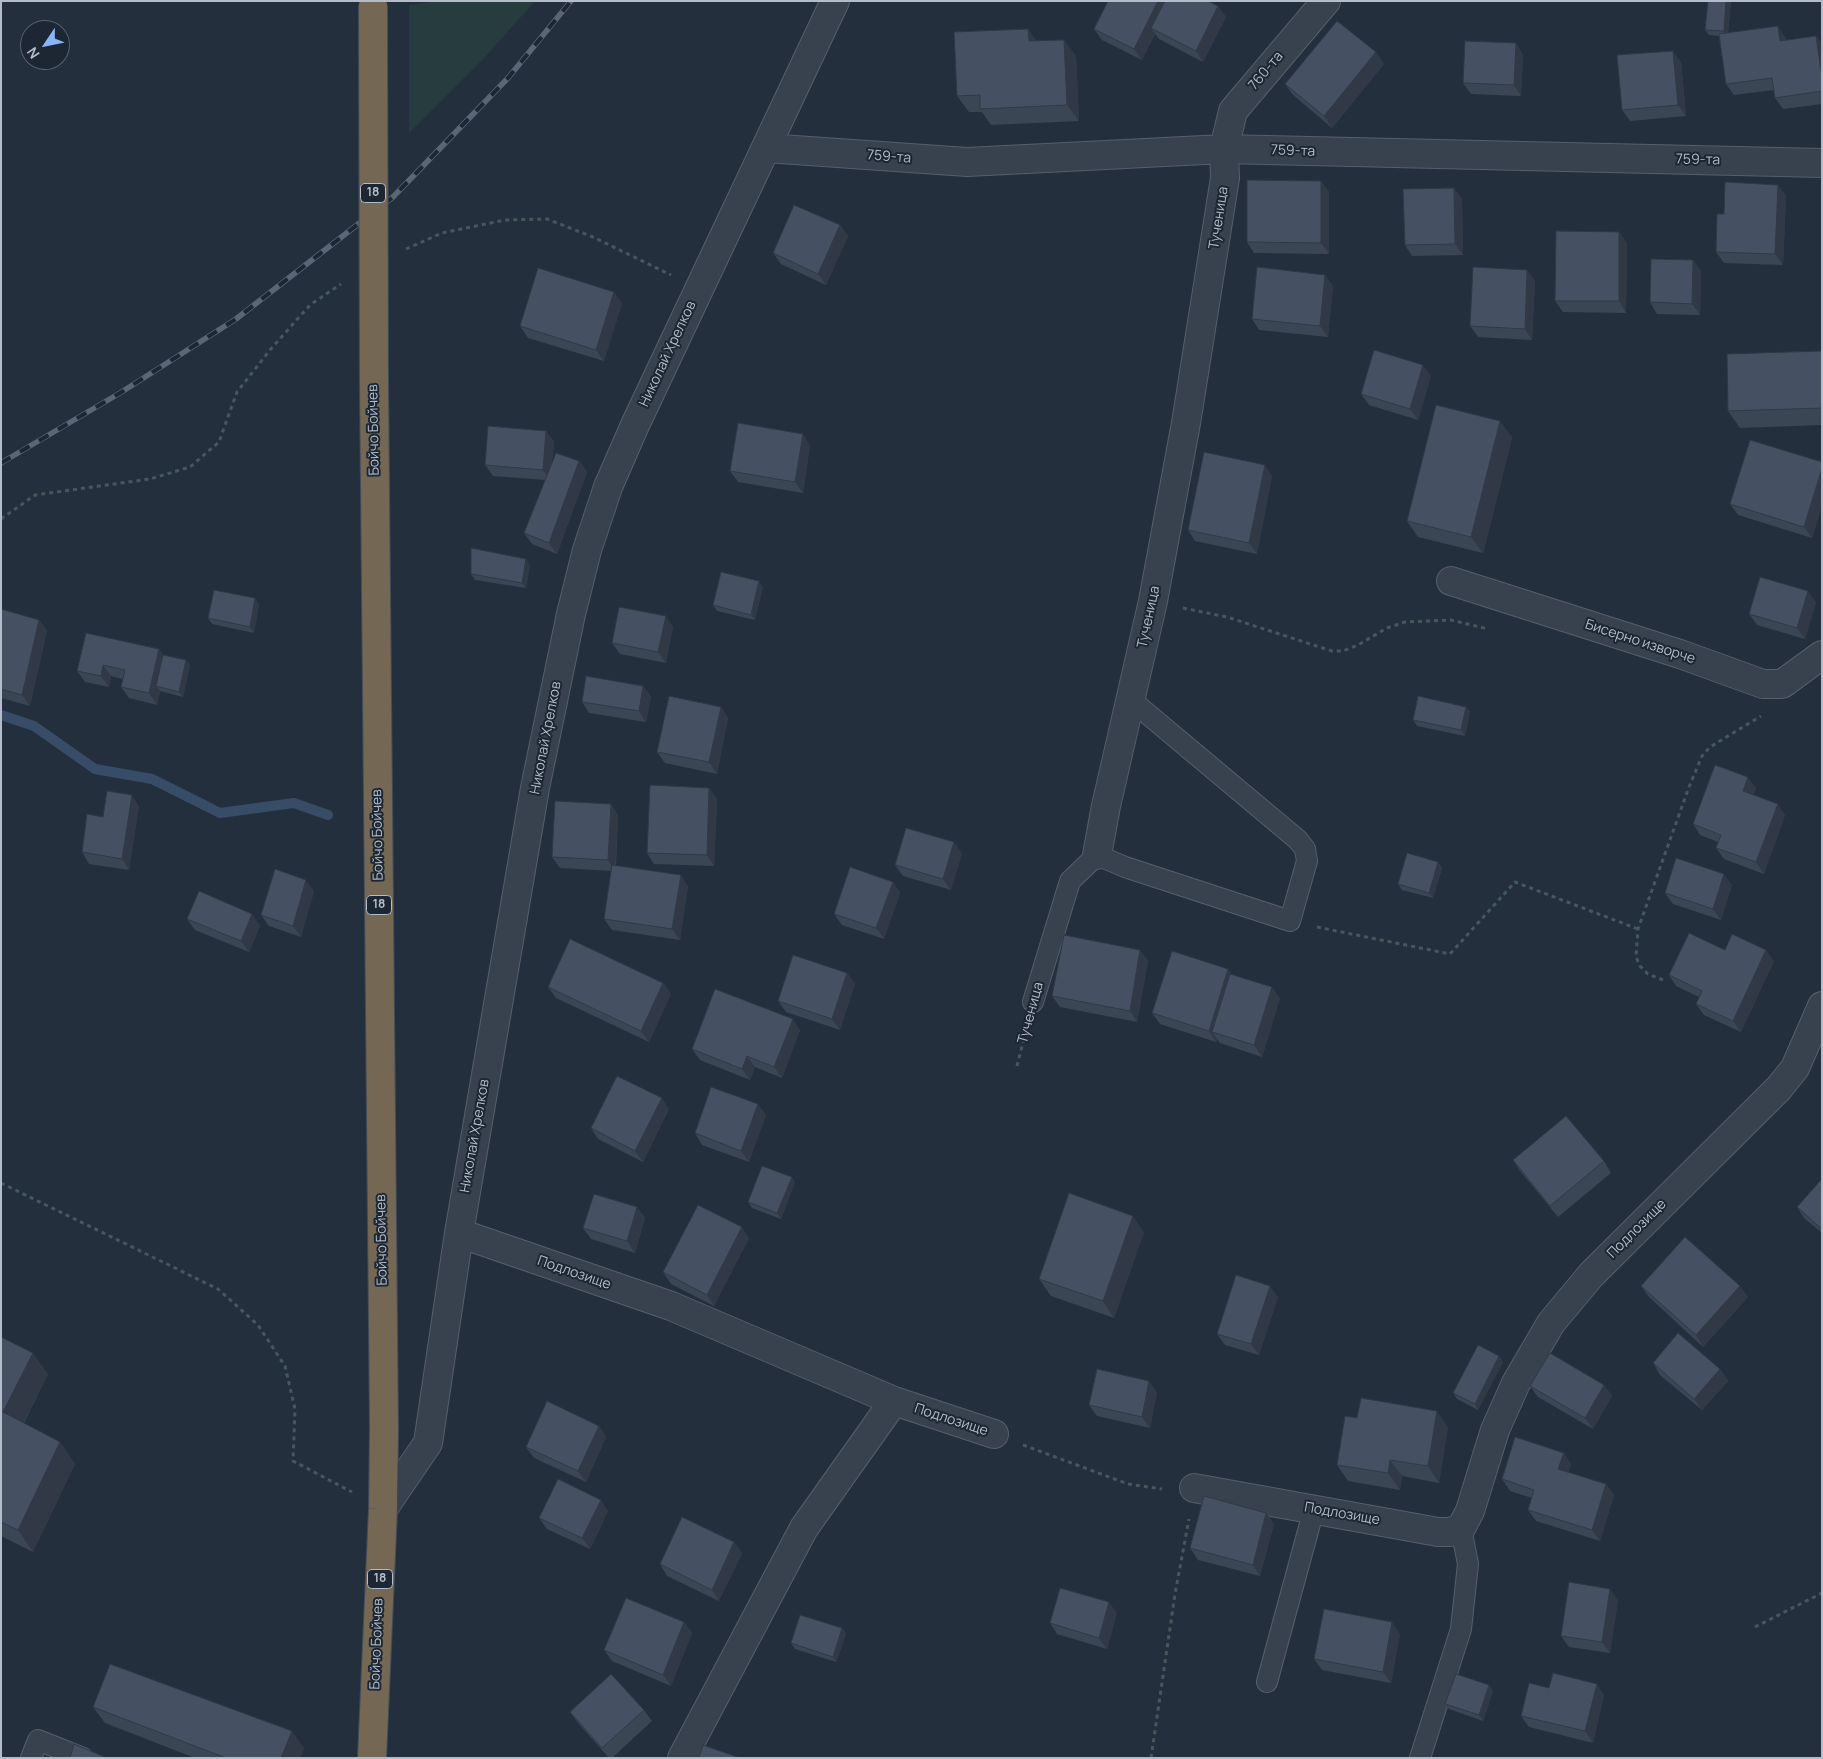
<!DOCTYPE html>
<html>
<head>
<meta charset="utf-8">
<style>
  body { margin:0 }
  #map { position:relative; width:1823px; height:1759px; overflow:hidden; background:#242f3e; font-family:Manrope,sans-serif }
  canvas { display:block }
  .frame { position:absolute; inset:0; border:2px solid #b4bcc9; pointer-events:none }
  .north { position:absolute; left:20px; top:20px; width:50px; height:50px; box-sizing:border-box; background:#1d2633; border:1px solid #59626f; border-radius:50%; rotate:236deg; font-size:14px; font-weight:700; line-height:20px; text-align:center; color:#b4bcc9 }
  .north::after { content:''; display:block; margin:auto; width:18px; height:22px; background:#8ab4f8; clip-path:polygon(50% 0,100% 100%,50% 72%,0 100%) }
</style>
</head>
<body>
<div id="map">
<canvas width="1823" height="1759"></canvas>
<div class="frame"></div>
<div class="north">N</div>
</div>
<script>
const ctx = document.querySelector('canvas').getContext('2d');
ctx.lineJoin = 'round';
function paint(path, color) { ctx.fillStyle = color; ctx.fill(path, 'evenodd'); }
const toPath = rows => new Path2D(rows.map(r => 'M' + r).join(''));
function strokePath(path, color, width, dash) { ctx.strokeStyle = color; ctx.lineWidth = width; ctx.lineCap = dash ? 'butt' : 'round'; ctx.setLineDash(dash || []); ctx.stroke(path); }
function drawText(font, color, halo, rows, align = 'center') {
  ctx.font = font + ' Manrope,sans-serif'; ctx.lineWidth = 4; ctx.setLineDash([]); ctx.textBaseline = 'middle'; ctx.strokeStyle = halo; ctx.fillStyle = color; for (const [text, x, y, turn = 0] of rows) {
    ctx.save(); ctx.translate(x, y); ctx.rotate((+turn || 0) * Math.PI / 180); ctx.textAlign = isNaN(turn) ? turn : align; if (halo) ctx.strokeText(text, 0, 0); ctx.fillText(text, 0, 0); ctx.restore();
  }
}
paint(toPath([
  [437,1,535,1,486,56,409,133,409,5]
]), '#263c3f');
strokePath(toPath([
  [1,715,34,726,95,769,152,779,220,813,294,803,328,815]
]), '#394c67', 10);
const lane = toPath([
  [1033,1002,1070,881,1097,855,1125,867,1290,921,1307,861,1305,849,1298,840,1131,700],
  [1267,1682,1314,1509],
  [31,1758,38,1740,83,1758],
  [1420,1758,1461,1629,1468,1564,1461,1528]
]);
const street = toPath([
  [766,148,967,162,1224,149,1822,163],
  [1451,581,1680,654,1763,684,1782,684,1822,655],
  [1097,855,1106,806,1153,601,1186,423,1225,178,1224,149,1233,111,1326,1],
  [459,1233,671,1306,894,1401,994,1434],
  [1194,1488,1438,1532,1450,1532,1461,1528,1470,1511,1495,1430,1516,1383,1551,1323,1591,1275,1779,1088,1795,1068,1822,1006],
  [383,1509,428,1443,459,1233,535,788,571,614,587,550,608,487,635,425,835,1],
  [682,1758,804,1528,894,1401]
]);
const highway = toPath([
  [372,1758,383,1509,384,1429,374,382]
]);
strokePath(lane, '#565f6c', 22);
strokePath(street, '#565f6c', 30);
strokePath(highway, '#434c59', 30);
strokePath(toPath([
  [406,249,442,233,505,220,547,219,593,237,671,275],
  [1,519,35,495,150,479,190,467,219,442,237,392,270,350,310,305,341,284],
  [1183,608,1227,617,1332,651,1343,651,1358,645,1387,628,1405,622,1451,620,1488,629],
  [1317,927,1450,954,1515,882,1638,929],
  [1663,980,1648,974,1640,966,1636,957,1638,929,1689,787,1702,756,1710,747,1761,716],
  [1017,1066,1027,1027],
  [1,1183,218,1289,258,1325,285,1366,295,1409,293,1461,352,1492],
  [1023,1445,1128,1484,1162,1489],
  [1755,1627,1822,1593],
  [1151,1758,1175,1594,1189,1519]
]), '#44595c', 3, [4, 4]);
strokePath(lane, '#38414e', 20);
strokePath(street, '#38414e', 28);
strokePath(highway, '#746855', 28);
const rail = toPath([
  [1,463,120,393,236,319,393,197,508,78,571,1]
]);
strokePath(rail, '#5a6575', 5.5);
strokePath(rail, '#1d2633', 4, [11]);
const highwayBridge = toPath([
  [373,5,374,382]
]);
strokePath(highwayBridge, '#434c59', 30, []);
strokePath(highwayBridge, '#746855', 28);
paint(toPath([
  [1731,1,1728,33,1785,37,1786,40,1816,36,1822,44,1822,104,1783,109,1775,98,1774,90,1734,95,1726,84,1719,36,1709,35,1705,30],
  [1218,6,1226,17,1203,62,1159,39,1155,34,1142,60,1102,40,1094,29],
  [1028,29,1036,41,1076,56,1079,121,991,125,982,112,969,112,957,96],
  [1523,54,1521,96,1471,94,1463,83],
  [1681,62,1686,116,1630,121,1622,110],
  [1384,64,1332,128,1293,95,1285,84],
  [1321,181,1329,192,1329,254,1254,253,1247,242],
  [1778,185,1786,196,1783,265,1724,263,1716,252,1724,214],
  [1454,188,1462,199,1463,255,1412,256,1405,245],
  [840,225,848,236,826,285,781,264,773,253],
  [1619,232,1627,243,1626,313,1563,312,1555,301],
  [1693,260,1701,271,1700,315,1657,314,1650,302],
  [1527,270,1535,281,1532,340,1478,337,1470,326],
  [1325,275,1333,286,1328,337,1259,330,1252,319],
  [622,303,604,361,528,338,520,326],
  [1822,351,1822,425,1740,428,1728,411],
  [1431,376,1418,420,1369,405,1361,394],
  [546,431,554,442,552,462,579,461,587,472,557,554,532,544,524,533,545,480,493,476,485,465],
  [1512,437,1483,553,1418,537,1407,521],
  [810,445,803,493,738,482,730,471],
  [1822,462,1822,505,1812,538,1738,515,1730,504],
  [1272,476,1257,554,1195,541,1188,530],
  [530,565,526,588,475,580,471,574],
  [763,587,755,620,717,611,713,605],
  [1816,602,1805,639,1757,625,1749,614],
  [259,604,254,633,212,624,208,618],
  [1,609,39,620,47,631,30,706,1,698],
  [673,627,666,663,620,654,612,643],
  [159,649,163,655,186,660,190,665,183,697,160,691,157,705,129,698,121,687,123,679,111,676,109,687,85,682,77,671],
  [643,686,651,697,646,722,589,713,582,702],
  [721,707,728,718,717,774,665,763,657,752],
  [1466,707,1470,712,1465,736,1417,726,1413,720],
  [709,788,717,799,714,866,654,864,647,853],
  [1756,788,1753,795,1785,815,1764,874,1724,859,1716,848,1718,842,1700,835,1693,824],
  [611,804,618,816,616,865,688,886,680,940,612,930,604,919,611,871,560,868,552,857],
  [139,806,129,870,89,864,82,852,103,817],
  [962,853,951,890,903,876,895,865],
  [1438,862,1442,868,1433,898,1402,890,1398,884],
  [893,882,900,893,884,939,842,925,834,914],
  [1732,885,1721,920,1673,904,1665,893],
  [314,891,301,937,269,926,261,915],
  [252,914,260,926,249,952,195,930,187,919],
  [1140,950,1148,961,1137,1022,1060,1007,1052,996],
  [1725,950,1774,961,1741,1032,1704,1015,1696,1004,1699,997,1676,986,1669,975],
  [1228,969,1231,974,1280,998,1262,1057,1220,1043,1217,1039,1216,1042,1160,1024,1152,1013],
  [847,973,855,984,840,1030,786,1012,778,1001],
  [663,983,671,994,649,1042,556,998,548,987],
  [800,1030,782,1078,755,1067,750,1080,700,1060,692,1049],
  [669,1109,643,1162,598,1139,591,1128],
  [766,1115,749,1162,702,1145,695,1133],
  [1513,1160,1604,1161,1611,1173,1558,1217,1520,1171],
  [1822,1179,1822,1233,1804,1218,1797,1207],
  [795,1182,781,1219,752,1208,748,1202],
  [637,1207,645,1218,635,1253,591,1239,583,1228],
  [1144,1232,1114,1318,1051,1296,1039,1279],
  [749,1238,714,1306,671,1284,663,1272],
  [1641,1286,1748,1297,1703,1347,1649,1297],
  [1278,1297,1259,1355,1225,1345,1217,1334],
  [1,1337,48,1374,24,1423,60,1442,75,1464,33,1552,1,1536],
  [1499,1356,1503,1362,1478,1410,1457,1399,1453,1393],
  [1653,1363,1720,1369,1728,1381,1702,1410,1660,1375],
  [1604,1385,1612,1396,1593,1429,1538,1397,1530,1386],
  [1157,1392,1150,1428,1097,1416,1089,1405],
  [1357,1418,1448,1427,1439,1483,1402,1476,1400,1490,1348,1481,1337,1465],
  [599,1426,606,1437,586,1482,534,1458,526,1447],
  [1571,1464,1568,1473,1606,1484,1614,1495,1600,1541,1536,1521,1528,1510,1532,1498,1510,1491,1502,1479],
  [608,1511,590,1549,547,1529,539,1518],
  [1274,1524,1260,1576,1198,1560,1190,1548],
  [734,1542,742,1553,719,1601,667,1576,660,1564],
  [1618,1600,1610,1653,1569,1647,1561,1636],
  [1117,1613,1107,1649,1057,1634,1050,1623],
  [684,1622,692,1633,671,1686,612,1661,604,1650],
  [842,1628,846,1634,836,1662,795,1649,791,1643],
  [1400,1634,1391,1683,1322,1670,1314,1659],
  [1489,1685,1493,1691,1483,1721,1449,1709,1445,1704],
  [1549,1688,1604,1695,1593,1743,1529,1727,1521,1716],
  [93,1707,304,1748,300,1758,195,1758,105,1723],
  [644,1710,652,1721,612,1758,609,1758,578,1723,570,1712]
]), '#3b4654');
paint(toPath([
  [1158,1,1166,1,1151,28,1155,34,1142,60,1134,49],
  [1726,1,1731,1,1727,37,1724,31],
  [1218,6,1226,17,1203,62,1196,51],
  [1778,26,1785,37,1787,52,1780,41],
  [1028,29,1039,45,1029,41],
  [1816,36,1822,44,1822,77],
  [1064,40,1076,56,1079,121,1067,105],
  [1516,43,1523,54,1521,96,1514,85],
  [1673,51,1681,62,1686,116,1678,105],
  [1376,52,1384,64,1332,128,1324,116],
  [1321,181,1329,192,1329,254,1321,243],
  [1778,185,1786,196,1783,265,1775,254],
  [1454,188,1462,199,1463,255,1455,244],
  [840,225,848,236,826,285,818,274],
  [1619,232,1627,243,1626,313,1619,301],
  [1693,260,1701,271,1700,315,1692,304],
  [1527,270,1535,281,1532,340,1525,329],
  [1325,275,1333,286,1328,337,1320,326],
  [614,292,622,303,604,361,596,350],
  [1423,365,1431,376,1418,420,1410,409],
  [1500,421,1512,437,1483,553,1471,537],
  [546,431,554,442,550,481,543,470],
  [803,434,810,445,803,493,795,482],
  [579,461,587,472,557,554,549,543],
  [1265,465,1272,476,1257,554,1249,543],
  [1822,468,1822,505,1812,538,1804,527],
  [526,559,530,565,526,588,522,583],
  [759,581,763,587,755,620,751,615],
  [1808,591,1816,602,1805,639,1797,628],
  [255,598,259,604,254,633,250,627],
  [666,616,673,627,666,663,658,652],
  [39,620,47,631,30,706,22,695],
  [159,649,167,660,156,686,160,691,157,705,149,693],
  [186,660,190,665,183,697,179,692],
  [103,665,111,676,109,687,101,676],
  [643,686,651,697,646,722,639,711],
  [721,707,728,718,717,774,709,762],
  [1466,707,1470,712,1465,736,1461,730],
  [1748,777,1756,788,1751,802,1743,791],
  [709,788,717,799,714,866,707,855],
  [132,795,139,806,129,870,122,859],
  [611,804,618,816,615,872,608,860],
  [1778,804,1785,815,1764,874,1756,862],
  [954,842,962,853,951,890,943,879],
  [1438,862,1442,868,1433,898,1429,893],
  [1724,874,1732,885,1721,920,1713,909],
  [681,875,688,886,680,940,672,929],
  [306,880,314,891,301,937,293,926],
  [893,882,900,893,884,939,876,928],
  [252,914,260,926,249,952,241,941],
  [1140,950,1148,961,1137,1022,1130,1011],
  [1766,950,1774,961,1741,1032,1733,1021],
  [1228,969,1235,980,1212,1032,1217,1039,1216,1042,1209,1031],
  [847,973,855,984,840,1030,832,1019],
  [663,983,671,994,649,1042,641,1031],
  [1272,987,1280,998,1262,1057,1254,1045],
  [793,1019,800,1030,782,1078,774,1067],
  [747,1056,755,1067,750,1080,742,1069],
  [662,1098,669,1109,643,1162,635,1151],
  [758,1104,766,1115,749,1162,741,1151],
  [792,1177,795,1182,781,1219,777,1213],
  [637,1207,645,1218,635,1253,627,1241],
  [1133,1216,1144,1232,1114,1318,1103,1301],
  [742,1227,749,1238,714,1306,707,1295],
  [1270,1286,1278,1297,1259,1355,1251,1344],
  [1740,1286,1748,1297,1703,1347,1696,1335],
  [33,1353,48,1374,18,1433,3,1412],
  [1499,1356,1503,1362,1478,1410,1475,1404],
  [1720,1369,1728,1381,1702,1410,1694,1399],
  [1149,1381,1157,1392,1150,1428,1142,1417],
  [1604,1385,1612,1396,1593,1429,1585,1418],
  [1437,1411,1448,1427,1439,1483,1428,1466],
  [599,1426,606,1437,586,1482,578,1471],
  [60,1442,75,1464,33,1552,18,1530],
  [1564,1453,1571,1464,1566,1480,1558,1469],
  [1390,1460,1402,1476,1400,1490,1388,1473],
  [1606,1484,1614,1495,1600,1541,1592,1530],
  [601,1500,608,1511,590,1549,582,1538],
  [1266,1513,1274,1524,1260,1576,1253,1565],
  [734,1542,742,1553,719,1601,712,1590],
  [1610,1589,1618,1600,1610,1653,1602,1642],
  [1109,1602,1117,1613,1107,1649,1099,1638],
  [684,1622,692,1633,671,1686,663,1675],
  [1392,1622,1400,1634,1391,1683,1383,1672],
  [842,1628,846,1634,836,1662,833,1657],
  [1597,1684,1604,1695,1593,1743,1585,1731],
  [1489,1685,1493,1691,1483,1721,1479,1715],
  [292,1731,304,1748,300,1758,281,1758]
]), '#303945');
const building = toPath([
  [1108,1,1158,1,1134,49,1094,29,1108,1],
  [1165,1,1208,1,1218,6,1196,51,1151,28,1165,1],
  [1708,1,1726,1,1724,31,1705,30,1708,1],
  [1337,21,1376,52,1324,116,1285,84,1337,21],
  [1778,26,1780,41,1816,36,1822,77,1822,91,1775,98,1772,78,1726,84,1719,34,1778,26],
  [1028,29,1029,41,1064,40,1067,105,980,109,980,95,957,96,954,32,1028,29],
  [1465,41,1516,43,1514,85,1463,83,1465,41],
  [1673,51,1678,105,1622,110,1617,55,1673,51],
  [1247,180,1321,181,1321,243,1247,242,1247,180],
  [1725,182,1778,185,1775,254,1716,252,1717,214,1724,214,1725,182],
  [1454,188,1455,244,1405,245,1403,189,1454,188],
  [794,205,840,225,818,274,773,253,794,205],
  [1556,231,1619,232,1619,301,1555,301,1556,231],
  [1651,259,1693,260,1692,304,1650,302,1651,259],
  [1257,267,1325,275,1320,326,1252,319,1257,267],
  [1473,267,1527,270,1525,329,1470,326,1473,267],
  [538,268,614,292,596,350,520,326,538,268],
  [1374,350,1423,365,1410,409,1361,394,1374,350],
  [1822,351,1822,408,1728,411,1727,354,1822,351],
  [1436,405,1500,421,1471,537,1407,521,1436,405],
  [738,423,803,434,795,482,730,471,738,423],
  [488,426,546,431,543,470,485,465,488,426],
  [1750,440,1822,462,1822,468,1804,527,1730,504,1750,440],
  [1204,452,1265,465,1249,543,1188,530,1204,452],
  [556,453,579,461,549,543,524,533,556,453],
  [471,548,526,559,522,583,471,574,471,548],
  [721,572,759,581,751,615,713,605,721,572],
  [1760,577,1808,591,1797,628,1749,614,1760,577],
  [214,590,255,598,250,627,208,618,214,590],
  [619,607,666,616,658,652,612,643,619,607],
  [1,609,39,620,22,695,1,689,1,609],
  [86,633,159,649,149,693,121,687,125,670,103,665,101,676,77,671,86,633],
  [163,655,186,660,179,692,156,686,163,655],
  [586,676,643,686,639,711,582,702,586,676],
  [669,696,721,707,709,762,657,752,669,696],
  [1418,696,1466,707,1461,730,1413,720,1418,696],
  [1715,765,1748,777,1743,791,1778,804,1756,862,1716,848,1721,835,1693,824,1715,765],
  [650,785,709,788,707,855,647,853,650,785],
  [107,791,132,795,122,859,82,852,87,814,103,817,107,791],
  [555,801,611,804,608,860,552,857,555,801],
  [906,828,954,842,943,879,895,865,906,828],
  [1407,853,1438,862,1429,893,1398,884,1407,853],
  [1676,858,1724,874,1713,909,1665,893,1676,858],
  [612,865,681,875,672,929,604,919,612,865],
  [850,867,893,882,876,928,834,914,850,867],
  [275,869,306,880,293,926,261,915,275,869],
  [199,891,252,914,241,941,187,919,199,891],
  [1689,933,1725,950,1732,934,1766,950,1733,1021,1696,1004,1702,991,1669,975,1689,933],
  [1064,935,1140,950,1130,1011,1052,996,1064,935],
  [570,939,663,983,641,1031,548,987,570,939],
  [1172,951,1228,969,1209,1031,1152,1013,1172,951],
  [793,955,847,973,832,1019,778,1001,793,955],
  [1230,974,1272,987,1254,1045,1212,1032,1230,974],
  [715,989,793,1019,774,1067,747,1056,742,1069,692,1049,715,989],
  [617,1076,662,1098,635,1151,591,1128,617,1076],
  [711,1087,758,1104,741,1151,695,1133,711,1087],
  [1566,1116,1604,1161,1550,1206,1513,1160,1566,1116],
  [762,1166,792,1177,777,1213,748,1202,762,1166],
  [1822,1179,1822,1229,1797,1207,1822,1179],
  [1069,1193,1133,1216,1103,1301,1039,1279,1069,1193],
  [594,1194,637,1207,627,1241,583,1228,594,1194],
  [698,1205,742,1227,707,1295,663,1272,698,1205],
  [1685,1237,1740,1286,1696,1335,1641,1286,1685,1237],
  [1236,1275,1270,1286,1251,1344,1217,1334,1236,1275],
  [1678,1333,1720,1369,1694,1399,1653,1363,1678,1333],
  [1,1337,33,1353,3,1412,60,1442,18,1530,1,1522,1,1337],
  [1478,1345,1499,1356,1475,1404,1453,1393,1478,1345],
  [1550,1353,1604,1385,1585,1418,1530,1386,1550,1353],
  [1097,1369,1149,1381,1142,1417,1089,1405,1097,1369],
  [1361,1398,1437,1411,1428,1466,1390,1460,1388,1473,1337,1465,1345,1416,1357,1418,1361,1398],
  [547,1401,599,1426,578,1471,526,1447,547,1401],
  [1515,1437,1564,1453,1558,1469,1606,1484,1592,1530,1528,1510,1534,1490,1502,1479,1515,1437],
  [558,1479,601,1500,582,1538,539,1518,558,1479],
  [1204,1496,1266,1513,1253,1565,1190,1548,1204,1496],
  [682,1517,734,1542,712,1590,660,1564,682,1517],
  [1569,1582,1610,1589,1602,1642,1561,1636,1569,1582],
  [1060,1588,1109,1602,1099,1638,1050,1623,1060,1588],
  [626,1598,684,1622,663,1675,604,1650,626,1598],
  [1324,1609,1392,1622,1383,1672,1314,1659,1324,1609],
  [800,1615,842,1628,833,1657,791,1643,800,1615],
  [110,1664,292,1731,281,1758,226,1758,93,1707,110,1664],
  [1553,1673,1597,1684,1585,1731,1521,1716,1529,1683,1549,1688,1553,1673],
  [611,1674,644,1710,602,1748,570,1712,611,1674],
  [1456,1674,1489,1685,1479,1715,1445,1704,1456,1674],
  [74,1744,107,1758,70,1758,74,1744],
  [703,1745,740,1758,699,1758,703,1745]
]);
paint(building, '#455162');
strokePath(building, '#303945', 1);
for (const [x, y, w] of [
  [373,193,25],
  [379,905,25],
  [380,1579,25]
]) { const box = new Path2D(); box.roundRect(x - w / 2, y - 9.5, w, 19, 4); ctx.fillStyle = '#1d2633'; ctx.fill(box); strokePath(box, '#b4bcc9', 1); }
drawText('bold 12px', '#b4bcc9', null, [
  ["18",373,193],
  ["18",379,905],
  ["18",380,1579]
]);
drawText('14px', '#b4bcc9', '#1d2633', [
  ["760-та",1266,71,-50],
  ["759-та",1293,151,2],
  ["759-та",889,157,4],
  ["759-та",1698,160,1],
  ["Тученица",1219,218,-81],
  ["Николай Хрелков",668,354,-65],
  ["Бойчо Бойчев",374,430,-91],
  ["Тученица",1149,617,-78],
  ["Бисерно изворче",1640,642,18],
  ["Николай Хрелков",546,738,-79],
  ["Бойчо Бойчев",378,835,-91],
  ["Тученица",1031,1013,-75],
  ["Николай Хрелков",475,1136,-80],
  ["Подлозище",1637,1229,-45],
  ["Бойчо Бойчев",382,1240,-91],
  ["Подлозище",574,1273,19],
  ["Подлозище",951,1420,18],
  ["Подлозище",1342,1514,10],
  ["Бойчо Бойчев",377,1644,-88]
]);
</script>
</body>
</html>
